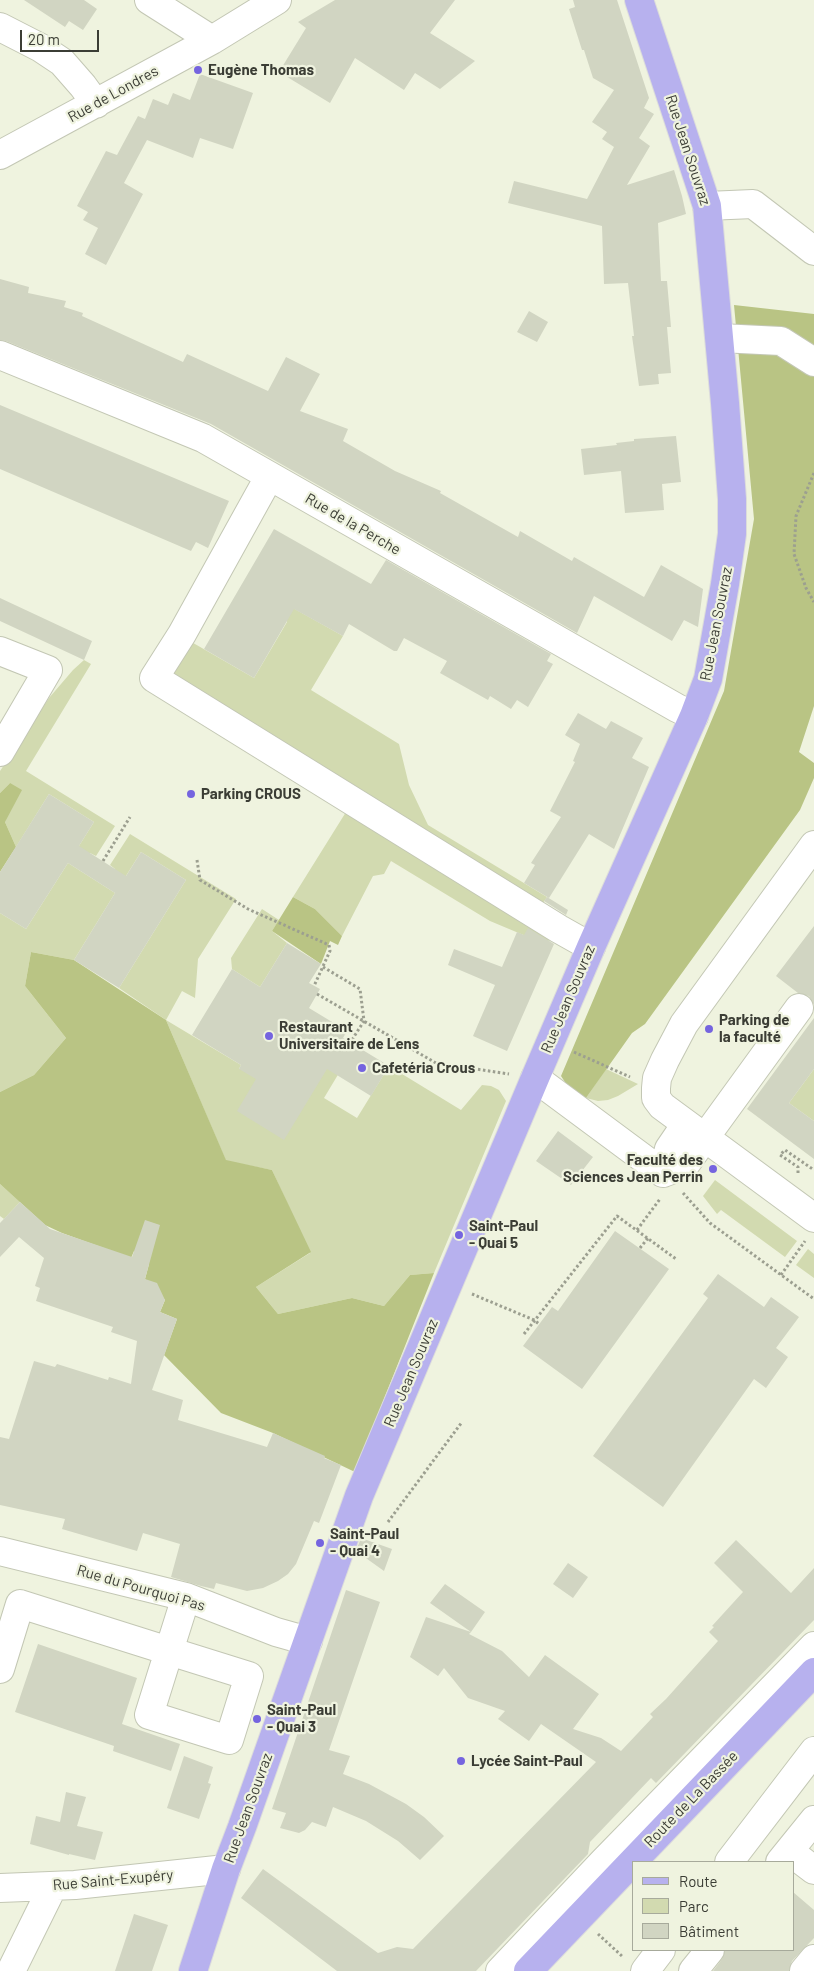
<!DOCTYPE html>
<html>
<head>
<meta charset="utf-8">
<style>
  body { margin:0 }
  #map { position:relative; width:814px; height:1971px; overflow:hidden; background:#eff3df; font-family:Barlow,sans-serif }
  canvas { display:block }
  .legend { position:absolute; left:632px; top:1861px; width:162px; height:90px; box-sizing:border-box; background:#eff3df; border:1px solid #a7aa9b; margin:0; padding:6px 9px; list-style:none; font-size:15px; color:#3b3d35 }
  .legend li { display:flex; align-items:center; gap:10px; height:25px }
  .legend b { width:25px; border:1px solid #a7aa9b }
  .scale { position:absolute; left:20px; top:30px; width:79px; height:22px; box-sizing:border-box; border:2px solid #3b3d35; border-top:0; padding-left:6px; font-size:15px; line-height:18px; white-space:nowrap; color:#3b3d35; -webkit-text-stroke:4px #eff3df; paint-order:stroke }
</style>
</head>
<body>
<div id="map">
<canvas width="814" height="1971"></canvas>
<ul class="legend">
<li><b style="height:6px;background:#b7b1ee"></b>Route</li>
<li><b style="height:14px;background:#d2dab0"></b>Parc</li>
<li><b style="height:14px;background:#d1d5c2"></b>Bâtiment</li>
</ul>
<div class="scale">20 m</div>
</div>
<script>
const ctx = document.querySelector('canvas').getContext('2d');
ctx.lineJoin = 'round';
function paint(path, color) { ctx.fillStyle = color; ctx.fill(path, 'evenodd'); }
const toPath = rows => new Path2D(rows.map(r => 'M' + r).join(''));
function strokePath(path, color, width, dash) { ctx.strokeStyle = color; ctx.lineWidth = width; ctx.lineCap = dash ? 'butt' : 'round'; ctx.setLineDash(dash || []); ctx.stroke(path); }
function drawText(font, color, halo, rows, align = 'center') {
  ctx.font = font + ' Barlow,sans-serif'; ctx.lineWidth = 4.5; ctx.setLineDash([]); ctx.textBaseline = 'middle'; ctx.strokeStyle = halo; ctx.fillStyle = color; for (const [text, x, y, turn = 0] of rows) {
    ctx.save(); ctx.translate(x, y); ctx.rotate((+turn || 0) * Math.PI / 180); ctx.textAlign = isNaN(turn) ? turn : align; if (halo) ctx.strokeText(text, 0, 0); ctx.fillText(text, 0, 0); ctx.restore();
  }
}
paint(toPath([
  [284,603,343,636,311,690,399,744,409,785,428,825,547,897,541,906,167,675,188,640,254,678,287,622],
  [84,660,91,664,26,771,115,826,96,856,90,853,88,856,77,849,94,822,49,794,16,847,5,822,10,783,0,793,0,771,49,698,73,670],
  [346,812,547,937,552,947,490,921,391,861,384,874,373,876,342,936,315,909,293,897],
  [130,834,236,899,198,959,195,998,182,991,166,1020,241,1065,239,1069,328,1067,339,1073,324,1098,357,1118,389,1066,461,1110,482,1085,491,1086,499,1090,506,1101,434,1273,410,1275,384,1306,352,1298,278,1314,256,1287,310,1253,272,1170,226,1161,166,1020,119,988,186,880,141,852,124,879,113,871,115,869,110,865],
  [68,863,115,893,74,960,31,952,25,986,66,1038,34,1075,0,1092,0,913,26,929],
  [262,909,279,920,272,931,287,943,260,987,232,969,231,958],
  [606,1069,638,1084,618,1096,608,1100,598,1101,586,1098],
  [814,1069,814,1121,789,1103],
  [715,1180,797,1241,785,1257,721,1210,717,1214,703,1196],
  [0,1184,20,1202,4,1219,0,1216],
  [808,1249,814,1254,814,1278,796,1265]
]), '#d2dab0');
paint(toPath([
  [734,305,814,314,814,706,799,752,814,763,814,778,800,810,645,1024,632,1033,586,1098,569,1088,561,1076,724,691,754,519],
  [10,783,22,790,5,822,16,847,0,872,0,793],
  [293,897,315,909,342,936,338,945,330,941,321,964,272,931],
  [31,952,74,960,166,1020,226,1160,272,1170,311,1252,256,1287,278,1314,352,1298,384,1306,410,1275,434,1273,355,1472,273,1433,221,1413,164,1355,177,1319,160,1312,165,1300,145,1279,149,1264,134,1251,131,1258,62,1233,45,1225,0,1184,0,1092,34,1075,66,1038,25,986]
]), '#b9c484');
paint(toPath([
  [24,0,84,0,97,9,83,30,69,21,65,27],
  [335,0,455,0,430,33,475,61,440,89,415,73,404,90,355,58,330,103,279,72,306,28,298,22],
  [573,0,617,0,649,98,644,108,654,114,639,138,650,146,627,185,674,170,682,196,686,214,658,223,661,281,667,281,671,327,667,327,671,373,658,374,659,384,639,386,632,336,634,336,628,283,604,284,602,226,508,203,514,181,587,199,614,147,602,139,607,132,592,122,614,90,593,78,584,50,582,50,569,9,575,7],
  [200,74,253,93,233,149,200,138,193,158,147,140,124,183,143,194,106,265,85,254,98,228,83,220,88,212,77,206,106,151,117,155,138,116,145,119,153,99,168,105,173,93,190,100],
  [0,279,29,287,28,293,66,301,64,307,83,313,82,316,183,362,187,354,268,391,286,357,320,374,300,411,348,429,343,441,395,471,441,491,440,493,518,537,520,531,572,561,574,557,644,597,661,565,703,589,698,627,684,620,672,641,594,596,577,633,211,424,6,341,0,340],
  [529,311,548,322,537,342,517,332],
  [0,405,229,501,208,548,196,542,191,551,0,469],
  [676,436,681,482,662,484,664,510,625,513,621,471,584,475,581,449,617,445,616,443,634,441,634,439],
  [274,529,371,584,386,560,551,654,547,661,553,664,528,707,517,700,511,709,490,696,488,700,440,673,447,661,404,638,397,651,394,651,349,624,343,636,294,609,254,678,204,649],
  [0,598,92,641,84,660,0,621],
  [578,713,606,729,611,721,643,738,632,758,649,767,614,849,589,834,549,898,524,883,535,865,531,863,561,817,550,811,575,762,573,761,580,744,565,735],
  [49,794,94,822,79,846,126,876,141,852,186,880,119,988,74,960,115,893,68,863,26,929,0,913,0,872],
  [547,897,568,910,566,915,544,901],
  [814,926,814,1005,809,996,798,993,776,976],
  [528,928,554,944,507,1051,473,1036,495,985,448,965,454,949,502,967,517,932,524,935],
  [287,943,321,964,309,983,320,989,309,1008,347,1031,343,1038,389,1066,371,1096,327,1069,284,1140,237,1111,256,1079,239,1069,241,1065,192,1035,232,969,260,987],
  [814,1018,814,1069,789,1103,814,1121,814,1159,747,1109],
  [558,1131,593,1157,571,1185,536,1161],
  [20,1202,50,1229,132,1257,145,1220,160,1225,145,1279,157,1283,165,1300,160,1312,177,1319,152,1390,183,1400,178,1420,267,1447,273,1433,325,1456,324,1458,341,1465,319,1523,314,1521,296,1564,288,1574,278,1581,263,1588,247,1591,216,1583,214,1589,201,1586,171,1577,180,1544,143,1533,137,1551,62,1529,65,1519,0,1505,0,1437,9,1439,34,1361,55,1367,57,1364,108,1380,109,1377,131,1384,137,1341,111,1332,113,1327,36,1301,40,1288,35,1286,44,1258,19,1237,0,1257,0,1223],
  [615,1231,669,1269,582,1389,523,1346,552,1307,558,1311],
  [718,1274,764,1307,771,1297,799,1317,776,1348,788,1357,766,1388,754,1379,663,1507,593,1456,708,1298,703,1294],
  [361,1538,392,1549,384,1571,356,1551],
  [736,1540,791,1593,814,1568,814,1620,656,1783,651,1778,590,1842,588,1854,476,1971,337,1971,241,1898,263,1869,378,1953,397,1947,413,1949,596,1762,541,1724,529,1741,498,1719,505,1711,468,1698,444,1668,438,1676,410,1657,426,1617,471,1632,469,1634,502,1651,529,1677,545,1655,599,1694,573,1729,601,1738,621,1751,653,1717,650,1714,666,1699,718,1641,709,1632,714,1627,712,1626,743,1592,714,1563],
  [568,1563,588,1577,573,1598,553,1584],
  [445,1584,485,1612,471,1632,430,1603],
  [346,1590,380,1602,329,1750,350,1756,343,1774,369,1784,406,1804,424,1817,444,1836,420,1860,398,1841,366,1821,333,1807,326,1827,312,1822,305,1830,299,1833,280,1828,286,1813,272,1809],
  [38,1644,137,1678,122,1724,180,1744,171,1771,113,1751,114,1746,15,1712],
  [184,1756,213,1767,208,1783,211,1784,199,1819,167,1808],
  [66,1792,86,1797,77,1826,103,1832,95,1860,69,1854,69,1855,30,1844,36,1816,60,1822],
  [793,1892,814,1910,814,1938,792,1961,789,1971,713,1971,722,1959,725,1950,793,1950],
  [134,1914,168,1925,152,1971,115,1971]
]), '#d1d5c2');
const minor = toPath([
  [149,0,212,40],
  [0,27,41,48,62,62,83,86,96,104],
  [0,155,212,40,277,0],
  [707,206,753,204,814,251],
  [720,338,781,341,814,362],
  [0,355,203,438,677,708,694,716],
  [269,477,182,634,154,678,559,929,591,947],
  [0,651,48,670,0,752],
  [814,845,684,1024,665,1060,657,1078,656,1088,656,1098,662,1106,814,1218],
  [535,1078,663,1173],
  [663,1173,685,1165,799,1008],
  [663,1173,669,1149,686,1124],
  [0,1551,186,1597,276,1632,308,1641],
  [169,1651,249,1676,229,1740,149,1715,169,1651],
  [0,1669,20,1604,169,1651,186,1597],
  [789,1851,814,1870],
  [729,1862,814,1751],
  [780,1862,814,1820],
  [0,1888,75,1885,226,1869],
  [11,1971,53,1886],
  [500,1971,604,1861,814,1646],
  [645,1971,661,1950],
  [693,1971,710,1950],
  [804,1971,814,1959]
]);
const major = toPath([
  [193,1971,226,1869,242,1827,359,1496,535,1078,591,947,694,716,708,679,725,584,732,534,732,499,725,403,707,206,639,0],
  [528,1971,814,1672]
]);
strokePath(minor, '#c3c7b4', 30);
strokePath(major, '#dcdcdb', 30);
strokePath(toPath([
  [814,473,796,516,794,554,806,588,814,602],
  [197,860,200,880,248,909,329,945,330,951,314,986],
  [103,861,130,817],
  [323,967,360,989,364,1021,348,1046],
  [317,994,436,1063,509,1074],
  [574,1052,630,1077],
  [798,1173,798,1167,780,1155,785,1150,814,1170],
  [683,1193,710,1223,814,1299],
  [637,1230,660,1199],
  [640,1248,648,1238],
  [781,1275,805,1241],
  [472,1294,534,1320,539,1324],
  [524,1334,617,1216,676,1259],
  [388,1522,462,1422],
  [598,1934,623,1957]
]), '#9c9f90', 3, [2.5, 2.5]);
strokePath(minor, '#fff', 28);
strokePath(major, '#b7b1ee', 28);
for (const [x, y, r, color] of [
  [198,70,5,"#7564df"],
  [191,794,5,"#7564df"],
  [709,1029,5,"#7564df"],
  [269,1036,5,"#7564df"],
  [362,1068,5,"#7564df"],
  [713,1169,5,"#7564df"],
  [459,1235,5,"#7564df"],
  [320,1543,5,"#7564df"],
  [257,1719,5,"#7564df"],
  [461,1761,5,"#7564df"]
]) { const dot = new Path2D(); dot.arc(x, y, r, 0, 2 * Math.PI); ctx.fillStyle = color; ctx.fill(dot); strokePath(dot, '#eff3df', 2); }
drawText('bold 15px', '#3b3d35', '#eff3df', [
  ["Eugène Thomas",208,70],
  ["Parking CROUS",201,794],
  ["Parking de",719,1020],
  ["la faculté",719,1037],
  ["Restaurant",279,1027],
  ["Universitaire de Lens",279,1044],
  ["Cafetéria Crous",372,1068],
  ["Faculté des",703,1160,"right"],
  ["Sciences Jean Perrin",703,1177,"right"],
  ["Saint-Paul",469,1226],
  ["- Quai 5",469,1243],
  ["Saint-Paul",330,1534],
  ["- Quai 4",330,1551],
  ["Saint-Paul",267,1710],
  ["- Quai 3",267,1727],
  ["Lycée Saint-Paul",471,1761]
], 'left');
drawText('15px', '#3b3d35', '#eff3df', [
  ["Rue de Londres",113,94,-29],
  ["Rue Jean Souvraz",688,150,72],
  ["Rue de la Perche",353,524,30],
  ["Rue Jean Souvraz",716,624,-79],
  ["Rue Jean Souvraz",568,999,-67],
  ["Rue Jean Souvraz",411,1373,-67],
  ["Rue du Pourquoi Pas",141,1588,16],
  ["Route de La Bassée",691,1799,-46],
  ["Rue Jean Souvraz",248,1808,-70],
  ["Rue Saint-Exupéry",113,1880,-5]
]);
</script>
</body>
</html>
